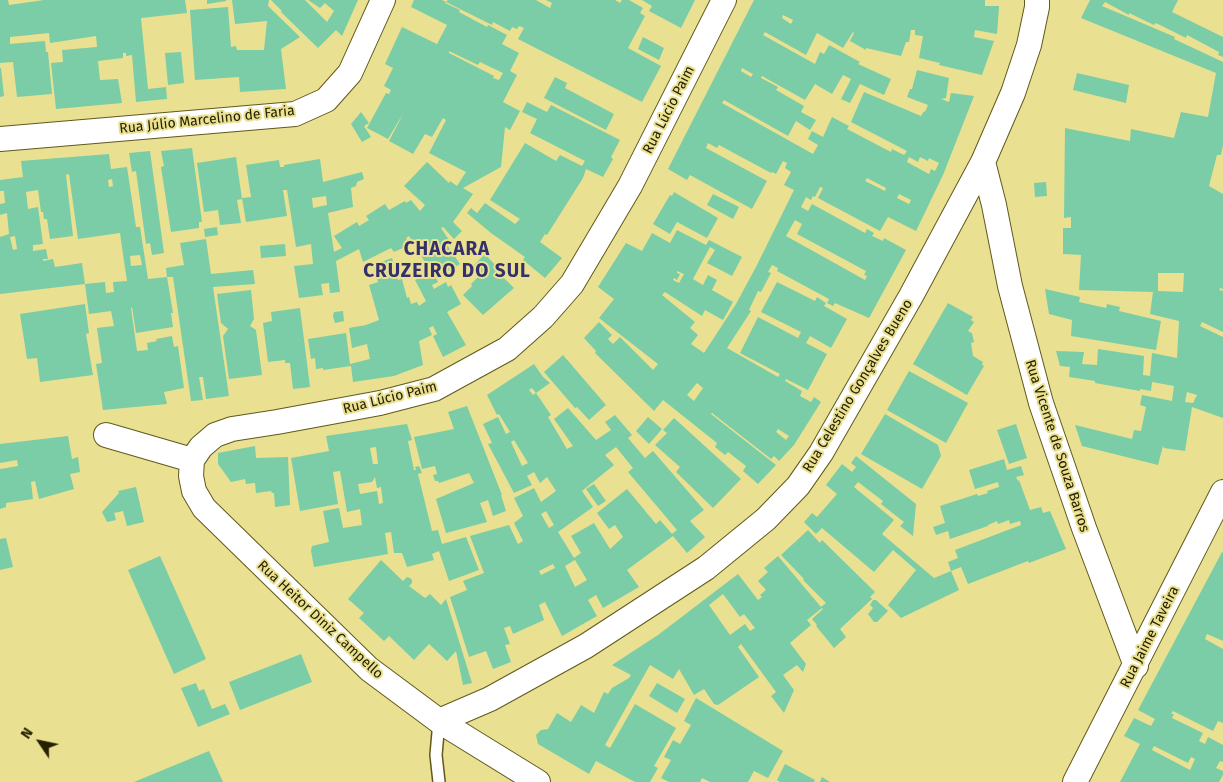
<!DOCTYPE html>
<html>
<head>
<meta charset="utf-8">
<style>
  body { margin:0 }
  #map { position:relative; width:1223px; height:782px; overflow:hidden; background:#eae091; font-family:"Fira Sans",sans-serif }
  canvas { display:block }
  .north { position:absolute; left:15px; top:717px; width:50px; height:50px; -webkit-text-stroke:4px #eae091; paint-order:stroke; rotate:304deg; font-size:14px; font-weight:700; line-height:20px; text-align:center; color:#252101 }
  .north::after { content:''; display:block; margin:auto; width:18px; height:22px; background:#252101; clip-path:polygon(50% 0,100% 100%,50% 72%,0 100%) }
</style>
</head>
<body>
<div id="map">
<canvas width="1223" height="782"></canvas>
<div class="north">N</div>
</div>
<script>
const ctx = document.querySelector('canvas').getContext('2d');
ctx.lineJoin = 'round';
function paint(path, color) { ctx.fillStyle = color; ctx.fill(path, 'evenodd'); }
const toPath = rows => new Path2D(rows.map(r => 'M' + r).join(''));
function strokePath(path, color, width, dash) { ctx.strokeStyle = color; ctx.lineWidth = width; ctx.lineCap = dash ? 'butt' : 'round'; ctx.setLineDash(dash || []); ctx.stroke(path); }
function drawText(font, color, halo, rows, align = 'center') {
  ctx.font = font + ' "Fira Sans",sans-serif'; ctx.lineWidth = 4; ctx.setLineDash([]); ctx.textBaseline = 'middle'; ctx.strokeStyle = halo; ctx.fillStyle = color; for (const [text, x, y, turn = 0] of rows) {
    ctx.save(); ctx.translate(x, y); ctx.rotate((+turn || 0) * Math.PI / 180); ctx.textAlign = isNaN(turn) ? turn : align; if (halo) ctx.strokeText(text, 0, 0); ctx.fillText(text, 0, 0); ctx.restore();
  }
}
paint(toPath([
  [0,0,8,0,9,5,44,0,185,0,187,13,141,18,148,89,166,87,167,99,136,102,132,55,126,56,126,53,123,53,123,58,98,61,100,80,118,79,122,103,56,109,51,63,63,62,62,50,97,47,96,36,50,43,49,33,10,37,10,44,45,41,46,52,48,52,52,94,17,97,13,62,0,63],
  [207,0,226,0,226,1,207,4],
  [232,0,269,0,268,6,300,37,281,49,286,89,240,92,239,77,195,80,190,10,228,7,231,47,236,46,237,50,264,50,267,21,235,24],
  [271,0,305,0,327,22,334,11,325,3,320,8,308,0,358,0,342,36,336,30,318,48,281,12,282,11],
  [414,0,442,0,446,2,448,0,536,0,550,8,552,3,546,0,615,0,620,3,622,0,629,0,643,8,640,13,645,16,628,48,661,66,642,102,518,39,524,28,519,26,517,29,512,27,510,31,493,22,492,25,446,2,445,3,460,10,459,12,487,27,488,25,507,35,502,44,519,53,510,71,517,75,503,102,520,111,510,130,505,127,501,167,463,188,473,194,453,222,462,231,454,239,443,227,441,228,449,240,445,242,460,264,436,278,438,282,432,285,434,289,446,282,448,287,451,285,461,304,447,312,466,345,443,357,433,336,437,334,433,326,429,328,432,335,419,341,423,365,394,376,353,382,351,366,323,370,323,368,316,369,315,358,311,359,308,339,346,333,350,364,370,359,367,344,352,348,349,328,366,325,379,320,369,285,378,282,373,265,392,258,398,280,402,279,407,298,409,297,411,304,417,302,419,306,426,301,415,280,426,274,428,278,433,275,409,236,406,238,409,245,394,252,391,248,363,262,359,249,336,261,340,292,330,293,329,283,321,284,323,295,299,298,294,266,313,264,311,244,296,247,287,190,283,190,287,216,246,222,242,198,251,197,246,165,279,160,280,167,284,167,284,165,320,159,323,182,362,172,364,179,357,182,356,186,351,188,353,207,328,213,334,252,342,248,334,236,357,222,359,226,369,220,366,216,385,204,389,210,405,201,406,203,411,200,420,211,425,205,404,186,427,162,449,183,450,181,457,186,466,172,429,153,446,120,443,118,432,137,425,134,413,154,389,141,404,112,388,139,367,128,386,93,389,94,391,90,384,86,393,68,385,64,402,27,437,44,447,25,411,7],
  [449,51,478,65,480,62,503,73,499,80,493,78,494,76,449,53],
  [326,196,327,205,313,208,312,198],
  [642,0,695,0,681,28,649,11,652,6],
  [754,0,985,0,985,6,999,6,999,8,997,34,975,30,974,37,994,41,982,75,939,65,940,63,919,58,923,36,915,35,915,30,911,30,909,42,906,42,901,56,866,48,866,50,850,41,854,33,853,32,843,48,817,33,806,55,765,32,763,35,815,64,820,52,824,54,829,45,860,62,858,64,891,79,884,95,860,84,850,103,841,99,851,79,843,75,832,94,815,84,805,100,762,76,761,78,778,87,776,90,804,106,801,112,816,120,810,130,796,121,788,136,724,100,722,103,813,154,818,145,808,139,812,131,823,137,832,117,849,126,847,129,891,152,892,149,904,155,907,151,851,122,864,92,921,116,924,111,925,112,928,105,907,97,910,89,912,89,917,70,949,78,946,98,941,99,949,102,951,93,974,96,943,175,916,231,888,217,880,231,818,198,823,188,820,187,815,197,813,196,811,200,806,197,801,207,808,211,812,204,865,233,867,229,874,233,872,236,883,241,884,238,906,250,869,318,835,303,833,306,827,303,829,299,777,271,778,268,772,265,768,272,771,273,761,292,758,291,749,310,751,311,727,348,778,377,780,374,740,353,758,317,798,338,801,332,761,312,777,282,815,301,817,297,826,303,824,306,847,319,831,348,810,336,806,343,827,354,808,390,786,379,785,381,802,391,800,396,811,402,814,397,821,402,794,445,779,461,774,456,771,459,712,413,711,414,776,465,758,484,743,471,746,466,728,452,725,455,715,447,717,443,663,400,654,411,595,353,596,351,584,338,599,322,612,335,608,339,613,344,620,337,653,370,658,364,599,318,614,299,598,287,626,243,642,251,652,233,670,243,677,230,706,245,709,240,742,257,732,276,707,263,715,250,710,247,693,279,703,285,708,275,717,280,712,290,733,302,723,320,705,310,702,316,665,292,662,295,695,322,690,328,698,335,691,344,704,353,736,304,757,265,794,190,784,185,791,172,785,168,787,163,783,161,776,174,772,172,771,173,719,145,717,148,708,143,706,148,767,181,752,209,690,175,687,180,668,169],
  [783,15,793,20,791,24,782,18],
  [742,68,753,74,751,77,741,71],
  [909,157,918,162,920,157,928,161,929,158,939,163,935,171,931,169,929,174,907,162],
  [867,178,886,188,885,191,865,181],
  [899,194,911,200,909,204,897,198],
  [795,220,802,224,797,234,866,271,864,275,867,276,865,280,786,236],
  [677,271,684,274,679,283,673,280,674,278,677,280,680,274,677,273],
  [697,383,703,388,694,401,687,395],
  [778,429,789,436,786,440,776,432],
  [1090,0,1178,0,1172,12,1223,37,1223,57,1218,55,1219,52,1187,35,1186,38,1156,23,1154,25,1129,13,1129,15,1105,2,1102,6,1175,37,1174,39,1223,62,1223,145,1221,155,1217,155,1209,186,1223,194,1223,289,1220,288,1219,290,1223,291,1223,332,1202,322,1200,326,1223,337,1223,418,1192,407,1185,451,1164,448,1163,446,1158,465,1082,446,1075,425,1132,439,1134,430,1141,431,1146,407,1140,405,1142,395,1172,401,1174,386,1152,382,1151,391,1140,389,1140,391,1095,383,1095,381,1069,377,1070,367,1060,366,1056,351,1084,352,1082,364,1097,365,1098,349,1144,356,1143,375,1150,376,1152,353,1177,358,1179,321,1150,314,1153,292,1079,290,1081,255,1063,254,1063,228,1071,228,1071,217,1064,218,1065,128,1130,141,1131,129,1174,138,1181,112,1208,117,1216,73,1081,18],
  [1158,273,1184,273,1183,292,1158,291],
  [1187,392,1197,395,1193,403,1185,402],
  [643,37,664,48,659,60,638,49],
  [181,52,184,83,168,85,165,53],
  [0,68,1,68,4,96,0,97],
  [1077,73,1129,85,1126,103,1073,90],
  [555,77,567,83,565,88,614,114,606,130,544,98],
  [527,102,547,112,551,105,620,140,611,157,613,159,603,177,586,169,583,178,547,235,545,234,540,242,562,258,545,278,523,260,525,257,491,233,467,213,471,208,477,213,485,203,515,224,520,219,490,200,525,143,556,161,560,155,582,166,585,161,530,133,537,119,522,112],
  [361,112,369,123,364,126,371,137,362,142,351,124],
  [192,148,202,222,199,222,199,228,171,232,161,167,164,166,161,151],
  [150,151,164,253,152,255,150,243,146,244,136,171,132,172,129,153],
  [109,154,111,169,127,167,136,227,140,227,148,279,167,277,166,268,184,265,180,243,206,239,211,274,253,270,255,284,213,287,229,396,206,399,203,377,199,377,203,400,191,401,173,277,167,277,173,313,171,313,173,327,136,333,132,307,131,308,137,351,148,350,147,343,157,341,156,339,172,336,174,347,178,346,184,388,164,392,167,404,103,410,96,364,102,363,97,328,114,326,111,311,89,314,85,284,105,282,106,293,114,292,113,282,127,281,124,261,120,233,78,239,69,174,66,175,73,236,50,239,47,219,44,219,43,212,41,212,38,190,26,192,28,209,38,207,43,244,33,245,33,251,46,249,48,259,43,259,43,261,53,259,55,267,82,263,85,284,0,294,0,237,9,234,7,213,0,215,0,204,5,203,4,191,0,191,0,180,23,177,21,161],
  [112,179,113,186,109,187,108,180],
  [15,236,17,249,13,250,10,237],
  [140,255,142,265,131,266,130,256],
  [236,157,242,199,237,200,241,223,220,225,218,210,204,212,197,163],
  [1046,182,1047,196,1035,197,1034,183],
  [674,192,718,218,707,238,677,222,670,234,653,224,670,195,672,196],
  [713,194,739,207,733,219,707,205],
  [217,227,218,235,205,237,204,229],
  [285,244,286,256,261,258,260,246],
  [485,254,495,265,493,267,514,288,483,315,463,295,472,286,471,284,478,277,470,269],
  [1045,289,1080,297,1079,302,1106,308,1107,304,1120,307,1119,311,1161,321,1156,350,1071,336,1072,320,1049,314],
  [251,290,254,319,250,326,256,330,262,375,229,379,223,336,228,329,221,323,217,294],
  [948,303,973,317,971,320,974,322,968,331,972,333,974,342,971,343,973,356,983,362,982,365,984,366,967,395,913,364],
  [85,304,89,333,86,334,93,375,40,382,37,358,27,359,20,314],
  [300,308,310,387,293,389,290,363,285,363,285,360,268,362,263,323,272,321,271,312],
  [343,311,344,321,335,323,333,316,334,312],
  [563,355,606,405,589,420,577,407,575,408,544,372],
  [534,364,543,377,550,383,536,393,532,388,529,390,533,395,536,393,551,415,548,417,567,449,573,446,554,419,568,408,596,440,611,430,605,422,615,415,632,435,628,438,645,458,653,451,704,510,690,521,705,537,687,553,673,536,627,570,639,587,603,608,596,595,588,600,597,616,562,636,545,602,539,605,544,620,513,634,510,626,504,628,510,644,505,645,511,662,493,669,486,651,469,657,450,597,467,590,463,581,484,573,470,536,509,525,518,544,523,541,514,523,523,516,514,498,534,488,541,502,556,491,547,477,540,483,534,472,527,476,532,485,514,493,488,444,492,443,483,424,498,417,506,434,510,432,499,414,497,415,487,395],
  [514,440,528,463,522,466,511,442],
  [616,447,633,468,628,472,677,530,672,534,660,520,656,524,627,489,597,513,609,529,615,525,623,537,610,549,594,523,571,536,581,553,574,558,558,532,593,507,582,491,614,465,605,455],
  [546,511,554,525,549,528,541,514],
  [575,560,587,580,575,587,565,566],
  [553,564,555,568,541,575,539,571],
  [909,371,968,403,946,443,887,410],
  [467,406,502,495,501,495,506,511,493,516,488,500,480,503,487,522,446,533,436,499,474,483,469,473,439,483,438,481,435,481,433,475,437,474,435,466,422,469,414,437,454,429,448,412],
  [885,414,938,445,941,456,922,489,861,454],
  [648,417,662,429,649,444,636,431],
  [674,418,741,479,713,508,676,472,680,467,655,445,667,433,663,430],
  [407,424,412,440,408,441,414,470,416,470,415,467,419,466,422,473,418,474,432,531,438,530,442,544,466,537,479,570,449,581,439,551,432,554,434,560,407,567,402,553,394,553,391,532,385,533,388,554,314,567,311,551,312,546,329,542,323,511,339,508,343,528,362,525,360,509,347,512,340,471,333,472,338,504,300,511,291,458,329,451,326,436],
  [376,447,378,464,373,464,370,448],
  [375,477,377,488,381,487,383,503,379,504,377,491,360,494,358,484,372,482],
  [1016,424,1027,458,1009,464,997,430],
  [68,436,72,459,78,457,80,472,70,474,74,489,39,499,35,481,31,482,33,499,6,503,6,507,0,509,0,469,18,466,17,460,0,463,0,444],
  [255,446,256,458,288,457,290,505,275,507,274,493,272,493,271,491,256,493,255,483,246,484,245,479,231,482,218,464,218,453],
  [856,456,916,504,913,536,900,526,904,522,881,504,883,501,858,482,854,487,894,520,882,534,934,578,951,571,959,590,901,618,888,605,916,570,893,550,874,572,822,528,816,534,804,522,812,513,817,517,837,494,826,485,842,464,852,472,856,467,851,463],
  [1004,459,1007,470,1021,466,1024,475,1016,477,1018,481,1019,480,1030,510,1041,507,1043,513,1050,511,1066,549,1029,563,1028,561,968,584,961,567,951,571,948,562,958,558,955,550,1021,525,1020,521,1010,524,1009,520,998,524,997,521,988,525,988,526,950,539,948,531,936,535,933,527,945,523,940,506,977,494,978,496,988,493,987,491,999,487,998,482,975,489,969,470],
  [594,484,606,501,598,506,586,489],
  [136,487,144,522,127,526,123,511,114,513,116,520,107,522,102,512,119,493,118,491],
  [808,530,820,543,822,540,875,592,870,597,872,599,840,629,846,637,834,648,816,626,817,625,812,619,823,609,822,608,807,620,811,625,790,643,806,664,803,672,797,665,783,675,794,690,784,713,771,696,776,692,741,644,738,647,759,677,718,705,714,704,704,689,694,695,679,669,673,679,650,665,605,745,610,748,635,704,676,728,654,766,658,768,650,782,635,782,596,761,589,774,538,744,536,735,541,730,548,729,557,713,571,722,581,705,594,713,604,692,608,694,612,688,629,678,631,675,612,665,658,635,738,574,758,600,762,597,760,595,766,590,758,581,768,572,764,568,778,556,821,607,826,603,803,580,804,579,781,555],
  [723,594,740,617,744,614,755,628,750,631,745,624,730,635,709,605],
  [6,538,13,567,0,570,0,539],
  [1222,552,1223,553,1223,641,1207,634,1205,639,1223,649,1223,723,1218,721,1213,731,1173,711,1171,714,1174,714,1172,718,1203,733,1199,741,1205,744,1208,737,1223,745,1223,762,1220,761,1216,768,1223,771,1223,775,1219,782,1120,782,1140,744,1124,736,1134,718,1151,726,1155,719,1138,710],
  [1154,746,1188,763,1191,757,1195,759,1190,770,1152,750],
  [160,556,206,659,174,674,128,570],
  [381,560,403,581,407,577,410,578,412,580,412,583,409,586,425,598,430,594,441,605,446,599,472,683,463,685,456,651,447,661,429,644,414,660,389,636,384,641,359,618,364,613,348,599],
  [873,600,876,600,888,611,877,622,874,622,868,614,873,608,870,605],
  [301,654,312,682,240,710,229,682],
  [196,683,199,691,204,689,212,709,225,704,230,714,198,727,181,688],
  [657,683,685,699,677,713,649,696],
  [696,698,783,751,768,778,754,771,748,782,710,782,702,778,700,782,669,782,661,778,671,760,664,757,673,740,680,744,691,725,684,721],
  [209,751,223,782,134,782],
  [785,764,815,780,814,782,780,782,777,780],
  [822,777,830,782,820,782]
]), '#7acda6');
const lane = toPath([
  [439,721,436,755,439,782]
]);
const street = toPath([
  [0,139,295,114,326,100,350,73,383,0],
  [983,162,994,205,1010,286,1041,403,1084,528,1136,666],
  [106,435,192,460,201,447,215,435,232,429,277,422,380,403,434,389,507,349,543,317,572,284,630,186,724,0],
  [192,460,191,476,194,491,204,508,369,669,439,721,538,782],
  [439,721,490,699,586,646,706,568,766,519,798,486,821,453,911,296,983,162,1013,93,1029,45,1037,7,1037,0],
  [1075,782,1223,492]
]);
strokePath(lane, '#60591d', 14);
strokePath(street, '#60591d', 26);
strokePath(lane, '#fff', 11);
strokePath(street, '#fff', 24);
drawText('14px', '#252101', '#eae091', [
  ["Rua Lúcio Paim",669,110,-63],
  ["Rua Júlio Marcelino de Faria",207,120,-6],
  ["Rua Celestino Gonçalves Bueno",858,386,-59],
  ["Rua Lúcio Paim",390,398,-14],
  ["Rua Vicente de Souza Barros",1057,446,72],
  ["Rua Heitor Diniz Campello",320,620,43],
  ["Rua Jaime Taveira",1150,637,-63]
]);
ctx.letterSpacing = '1px';
drawText('bold 19px', '#34306c', '#eae091', [
  ["CHACARA",447,250],
  ["CRUZEIRO DO SUL",447,272]
]);
ctx.letterSpacing = '0px';
</script>
</body>
</html>
